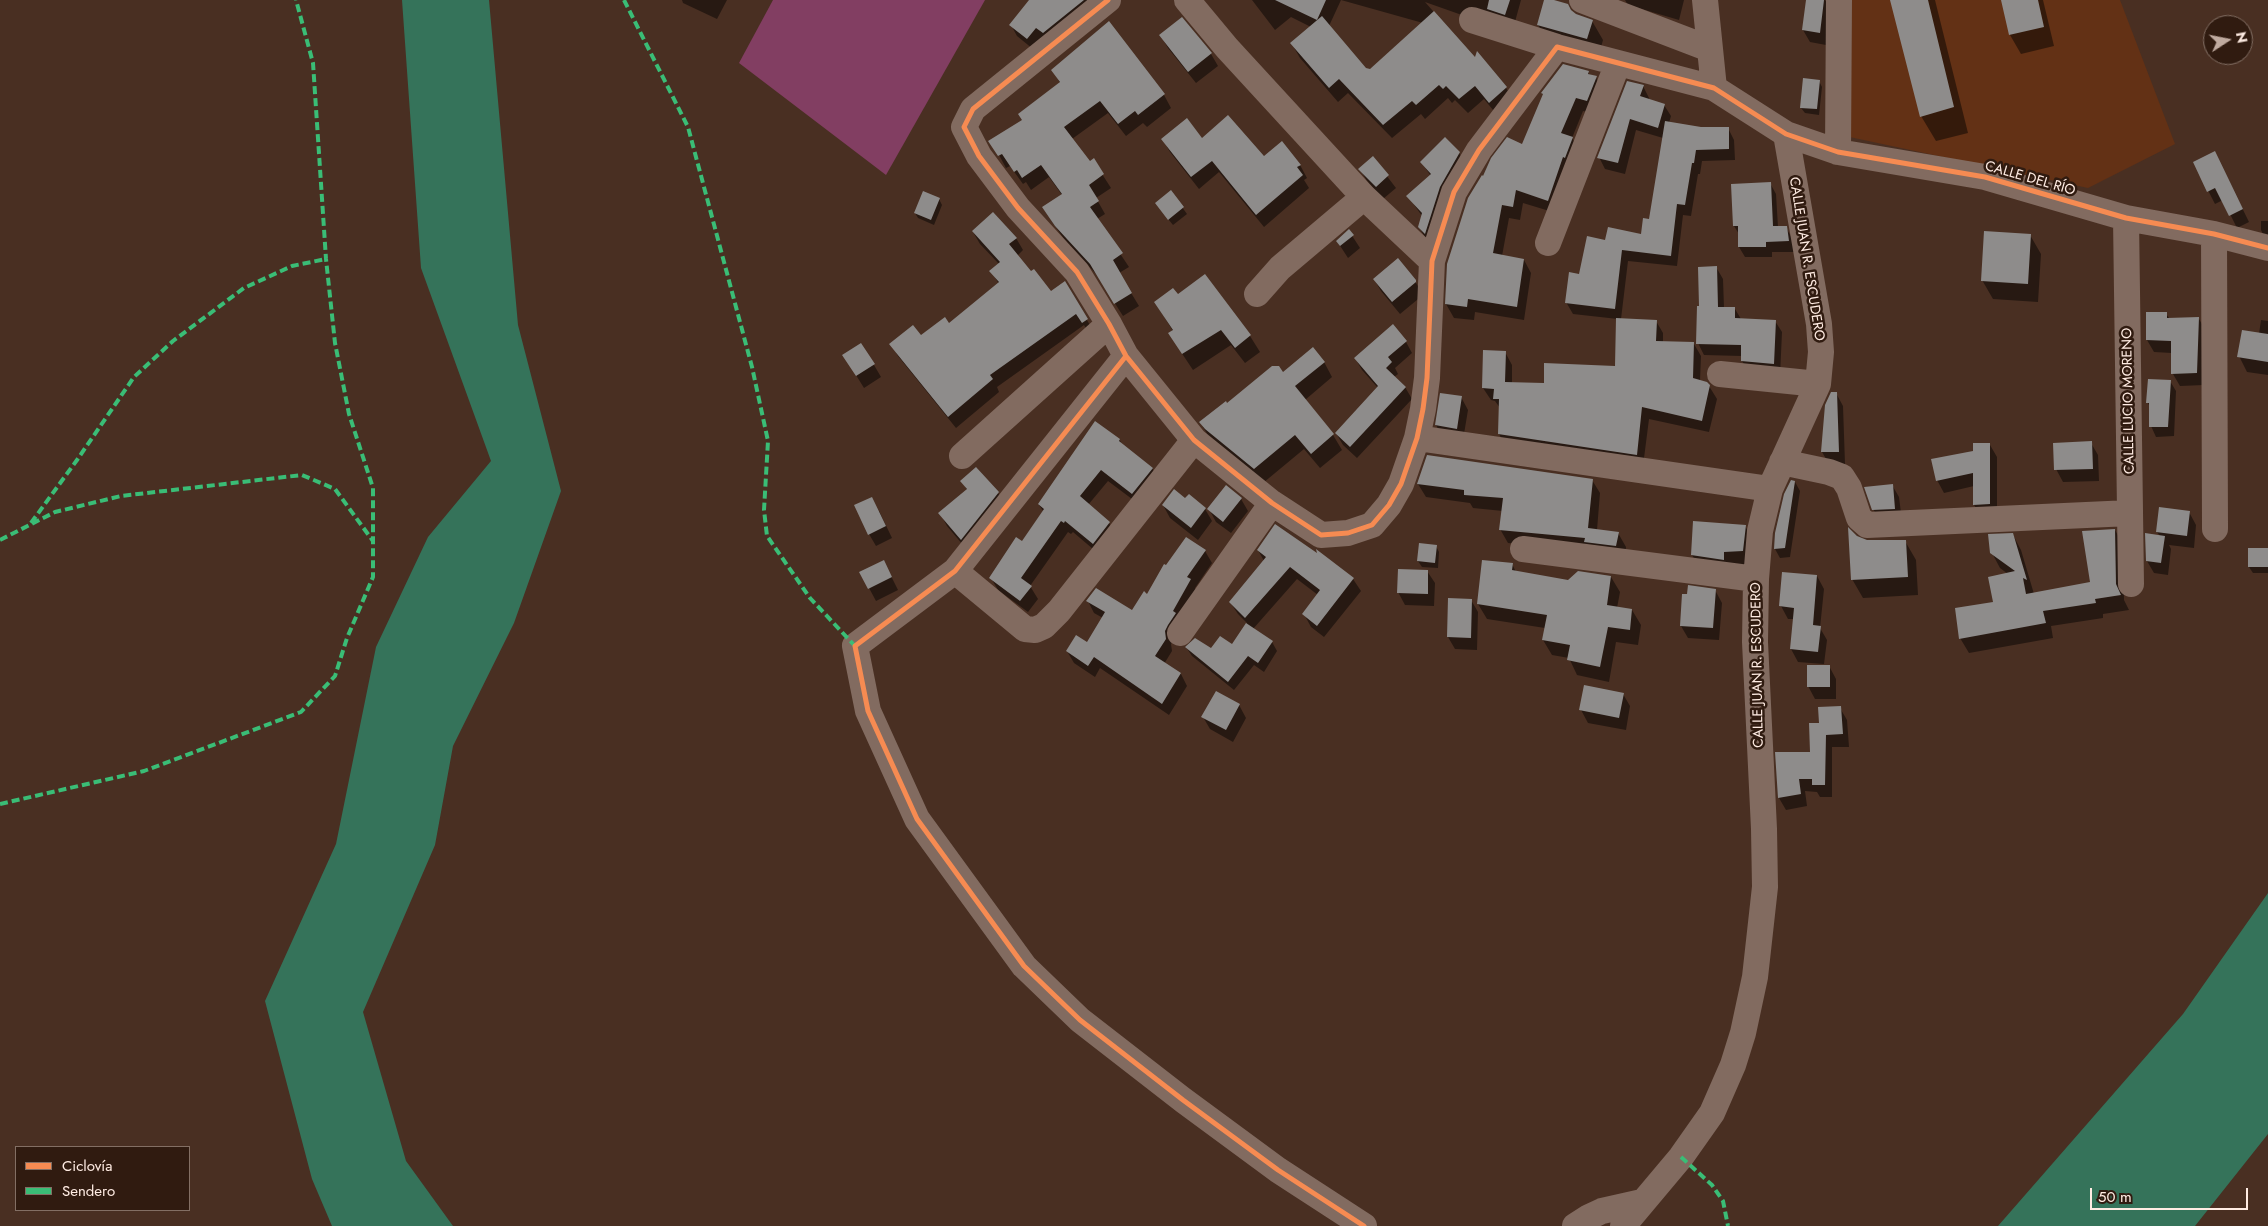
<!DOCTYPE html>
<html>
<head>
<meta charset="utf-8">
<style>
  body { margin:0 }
  #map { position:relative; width:2268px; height:1226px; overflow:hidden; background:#492f22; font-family:Jost,sans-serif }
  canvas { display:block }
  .legend { position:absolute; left:15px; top:1146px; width:175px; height:65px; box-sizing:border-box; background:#301b10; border:1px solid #836f64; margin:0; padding:6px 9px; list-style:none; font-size:15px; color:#ffece3 }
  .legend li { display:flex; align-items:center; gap:10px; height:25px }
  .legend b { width:25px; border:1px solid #836f64 }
  .north { position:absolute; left:2203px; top:15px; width:50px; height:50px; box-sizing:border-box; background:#301b10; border:1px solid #836f64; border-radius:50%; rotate:79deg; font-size:14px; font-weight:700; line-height:20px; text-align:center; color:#ffece3 }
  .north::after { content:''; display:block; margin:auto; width:18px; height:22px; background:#bfaa9f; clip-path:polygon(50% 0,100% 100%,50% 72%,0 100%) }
  .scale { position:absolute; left:2090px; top:1188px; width:158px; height:22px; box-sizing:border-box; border:2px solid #ffece3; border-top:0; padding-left:6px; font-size:15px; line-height:18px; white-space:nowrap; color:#ffece3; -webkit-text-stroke:4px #301b10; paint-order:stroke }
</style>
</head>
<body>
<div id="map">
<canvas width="2268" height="1226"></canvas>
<ul class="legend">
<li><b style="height:6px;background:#f68b52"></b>Ciclovía</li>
<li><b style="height:6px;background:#3abd76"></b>Sendero</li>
</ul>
<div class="north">N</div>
<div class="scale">50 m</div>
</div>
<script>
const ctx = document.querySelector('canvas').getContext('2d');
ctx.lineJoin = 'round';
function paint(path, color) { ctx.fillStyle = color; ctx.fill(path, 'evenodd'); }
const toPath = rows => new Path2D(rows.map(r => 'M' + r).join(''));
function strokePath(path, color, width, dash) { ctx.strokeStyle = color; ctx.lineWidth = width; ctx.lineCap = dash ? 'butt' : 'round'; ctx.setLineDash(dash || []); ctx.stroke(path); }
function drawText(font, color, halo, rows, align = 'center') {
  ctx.font = font + ' Jost,sans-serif'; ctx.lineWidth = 5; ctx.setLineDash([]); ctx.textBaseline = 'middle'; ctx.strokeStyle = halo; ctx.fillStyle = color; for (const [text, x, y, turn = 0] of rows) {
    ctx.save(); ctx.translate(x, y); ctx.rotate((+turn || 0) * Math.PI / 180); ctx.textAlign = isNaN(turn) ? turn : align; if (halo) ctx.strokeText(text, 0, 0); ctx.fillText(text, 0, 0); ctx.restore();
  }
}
paint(toPath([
  [1846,0,2120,0,2175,144,2088,188,1845,136]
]), '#633115');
paint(toPath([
  [773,0,985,0,886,175,739,63]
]), '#823e62');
paint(toPath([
  [402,0,489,0,518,325,561,491,514,623,453,746,435,845,363,1012,406,1161,453,1226,332,1226,312,1179,265,1001,336,844,376,647,428,537,491,461,421,268],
  [2268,893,2268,1134,2195,1226,1998,1226,2183,1014]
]), '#35735a');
paint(toPath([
  [682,0,727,0,717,19,683,3],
  [1031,0,1091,0,1033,49,1017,36,1011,25],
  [1252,0,1521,0,1513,29,1476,20,1425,2,1476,60,1478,54,1506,88,1515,102,1498,116,1484,99,1468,113,1455,100,1452,103,1448,98,1425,119,1421,114,1392,138,1348,93,1338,102,1300,58,1292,44,1311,27,1291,17,1275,30],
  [1341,0,1423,23,1370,70,1366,69,1329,26],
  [1545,0,1549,0,1576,15,1592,21,1603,40,1598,58,1549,44,1538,25],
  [1625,0,1684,0,1679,20,1628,5],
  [1807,0,1825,0,1831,10,1826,45,1810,42,1803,30],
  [1892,0,1935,0,1968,133,1936,141,1921,116],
  [2002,0,2043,0,2054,46,2021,54,2010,35],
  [1161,36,1211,54,1218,66,1196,83,1168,48],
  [1053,70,1164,95,1171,108,1147,127,1143,123,1126,136,1108,113,1072,139,1090,163,1093,160,1111,188,1096,198,1105,214,1097,219,1129,267,1119,273,1139,306,1123,316,1097,275,1064,239,1051,220,1062,195,1049,177,1031,190,1026,182,1023,184,1010,166,1006,168,998,153,1023,121,1060,83],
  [1588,72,1590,76,1596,78,1604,91,1595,114,1583,111,1572,138,1580,152,1556,213,1523,203,1520,220,1509,218,1502,256,1524,260,1531,273,1524,320,1475,312,1474,320,1454,318,1446,304,1484,178,1522,146,1544,95,1542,93],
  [1819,81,1822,87,1819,115,1805,113,1801,108],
  [1643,86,1649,98,1649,100,1664,105,1671,116,1669,123,1701,128,1728,128,1734,140,1735,160,1702,161,1700,174,1698,174,1691,216,1683,215,1677,266,1628,261,1621,319,1656,321,1663,333,1663,342,1694,344,1701,356,1700,381,1709,386,1717,399,1709,432,1649,419,1643,466,1506,447,1499,434,1500,408,1495,401,1491,400,1483,388,1505,352,1512,365,1512,383,1545,385,1616,367,1618,319,1573,314,1566,302,1580,275,1606,242,1642,236,1650,221,1663,138,1636,130,1625,174,1605,169,1599,157],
  [1163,140,1202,140,1300,165,1307,178,1304,180,1309,188,1264,227,1219,172,1199,189,1170,152],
  [1459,153,1466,165,1426,239,1419,227,1422,216,1408,196,1431,176,1421,162],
  [2215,153,2249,222,2237,228,2223,200,2215,204,2194,163],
  [1373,158,1396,188,1383,199,1367,181,1360,169],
  [1770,183,1776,194,1778,227,1786,228,1792,238,1795,252,1772,252,1772,257,1745,257,1739,247,1739,234,1734,226],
  [1171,192,1187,214,1173,225,1160,209],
  [939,199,942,205,934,225,918,218,915,213],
  [2261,221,2268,221,2268,237,2264,236,2261,230],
  [1349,231,1360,248,1348,258,1337,241],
  [973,232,1016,238,1023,250,1017,256,1031,273,1051,293,1065,283,1094,332,1090,334,1084,325,997,387,999,392,956,428,898,356,891,344,920,337,949,325,999,284,991,271,999,264,980,244],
  [2030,235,2041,254,2038,302,1993,299,1982,280],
  [1716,267,1723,279,1724,308,1735,309,1741,319,1775,321,1782,332,1780,376,1749,372,1742,361,1742,356,1704,355,1698,343],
  [1205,275,1250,336,1260,352,1245,363,1231,345,1193,370,1179,349,1173,331,1155,302,1177,295],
  [1374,279,1415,281,1423,295,1400,314,1381,291],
  [2147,313,2166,314,2170,319,2199,319,2206,331,2204,385,2180,386,2173,374,2172,353,2154,352,2147,340],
  [2261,320,2268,321,2268,375,2247,372,2239,356,2259,334],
  [1406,342,1412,353,1395,368,1398,374,1394,377,1405,387,1412,399,1357,458,1343,445,1336,433,1378,388,1362,370,1355,358],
  [1324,362,1332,377,1305,400,1333,435,1342,450,1320,468,1304,449,1263,483,1209,437,1200,422,1283,374],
  [874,365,881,377,864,388,851,367],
  [2170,381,2176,391,2174,436,2156,437,2151,426,2150,407,2148,403],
  [1836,393,1843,406,1845,464,1829,464,1822,452],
  [1461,397,1468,410,1463,440,1443,438,1436,425],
  [1119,439,1123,446,1152,468,1159,480,1140,505,1108,481,1088,505,1109,523,1116,535,1100,555,1073,532,1071,534,1068,532,1030,586,1038,599,1028,612,998,590,991,578,1022,543,1044,512,1039,505],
  [2091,443,2098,455,2099,481,2063,482,2056,469],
  [1990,445,1997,457,1997,516,1982,517,1974,505,1974,486,1944,493,1937,480,1975,452],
  [1592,480,1600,493,1597,530,1618,533,1626,547,1624,559,1591,551,1508,543,1500,529,1503,511,1473,508,1470,503,1426,497,1418,484],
  [962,481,998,493,1005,505,968,551,947,526,940,513,967,490],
  [1795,482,1800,491,1790,557,1780,558,1775,549],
  [1892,485,1899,497,1902,521,1881,522,1873,509],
  [1241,499,1248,511,1231,533,1216,522,1209,509],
  [1163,505,1205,509,1212,521,1198,540,1170,518],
  [2160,508,2189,512,2196,525,2194,548,2169,545,2171,549,2168,575,2154,573,2147,561,2160,536,2157,532],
  [879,511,892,538,876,546,869,534],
  [1694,522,1745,526,1756,545,1754,569,1703,574,1692,555],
  [2115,530,2123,545,2124,600,2129,610,2103,614,2103,618,2051,626,2053,638,1969,653,1960,638,1995,603,2008,574,2000,568,1992,553,2013,535,2021,550,2034,594,2091,583],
  [1856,537,1867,541,1905,541,1916,560,1918,595,1863,598,1852,579],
  [1436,546,1439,552,1438,568,1422,567,1418,561],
  [2268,549,2268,573,2253,573,2249,567],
  [1258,550,1318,555,1318,552,1353,579,1361,591,1324,637,1311,627,1304,614,1318,595,1297,579,1253,629,1272,642,1277,651,1264,672,1254,665,1234,690,1192,656,1186,647,1211,650,1232,646,1247,623,1238,614,1230,602,1264,561],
  [1205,551,1212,563,1195,588,1197,592,1174,637,1171,644,1172,651,1164,664,1181,674,1187,686,1169,715,1100,668,1095,677,1074,663,1067,651,1087,644,1103,618,1094,613,1088,601,1132,611,1148,595],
  [1512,564,1516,572,1568,582,1611,577,1620,592,1617,608,1632,610,1641,625,1638,645,1616,642,1609,682,1577,675,1569,658,1552,655,1543,640,1545,628,1487,619,1478,604],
  [1427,571,1435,583,1434,606,1405,605,1398,592],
  [861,573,890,574,898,590,876,601],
  [1817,576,1824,589,1820,628,1827,640,1824,664,1798,662,1791,649,1794,619,1788,619,1781,606],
  [1715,590,1722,603,1719,640,1688,638,1681,626],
  [1471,600,1478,612,1477,650,1455,649,1448,637],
  [1829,666,1836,679,1836,699,1815,699,1808,686],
  [1623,694,1630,706,1626,730,1588,723,1581,710],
  [1239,705,1246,718,1233,742,1210,729,1203,717],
  [1840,708,1847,720,1849,747,1832,747,1832,797,1820,797,1817,792,1805,791,1807,806,1786,810,1779,798,1812,753,1820,724]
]), '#0007');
paint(toPath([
  [1029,0,1084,0,1043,33,1036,28,1027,39,1009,25],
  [1275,0,1326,0,1317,20],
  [1489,0,1510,0,1505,15,1487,9],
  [1544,0,1554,0,1568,4,1571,10,1576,14,1593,20,1587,39,1537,25],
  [1806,0,1824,0,1820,33,1802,30],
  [1890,0,1928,0,1954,107,1920,117],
  [2001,0,2038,0,2044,27,2009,35],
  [1434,11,1475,57,1477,51,1507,87,1489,103,1475,86,1459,99,1446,86,1443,89,1439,85,1416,105,1412,101,1383,125,1339,79,1329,88,1290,43,1322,16,1366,68,1370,69],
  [1182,17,1212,53,1188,72,1159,35],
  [1109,21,1165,94,1138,115,1135,111,1118,124,1100,101,1064,127,1090,161,1094,158,1104,174,1089,185,1099,201,1090,207,1123,253,1113,260,1132,293,1114,304,1090,264,1055,226,1042,207,1062,194,1041,165,1022,178,1017,170,1014,172,1002,154,998,156,988,141,1022,120,1018,114,1060,82,1051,70],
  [1563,64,1589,71,1588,74,1597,76,1587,101,1576,98,1561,133,1573,137,1565,158,1563,157,1548,201,1516,190,1513,207,1502,205,1493,253,1524,259,1517,307,1468,299,1467,307,1445,304,1447,264,1468,198,1482,175,1483,176,1491,158,1507,137,1522,144,1543,94,1541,93],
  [1803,78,1820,80,1817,109,1800,108],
  [1627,81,1644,85,1640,96,1665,104,1658,128,1630,119,1618,163,1597,158],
  [1228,115,1264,156,1282,141,1301,165,1297,167,1303,175,1256,215,1212,161,1191,177,1161,139,1187,118,1202,138],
  [1665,121,1701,127,1729,127,1729,149,1696,150,1694,163,1692,163,1685,205,1677,204,1671,256,1622,250,1615,309,1565,303,1569,272,1579,274,1587,236,1605,240,1608,227,1641,234,1643,218,1649,219],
  [1445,137,1460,152,1440,187,1425,234,1418,227,1422,213,1406,196,1431,174,1420,162],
  [2215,151,2243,209,2229,216,2215,188,2207,192,2193,162],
  [1373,156,1389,175,1376,187,1358,169],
  [1771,182,1773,226,1787,226,1789,241,1766,242,1766,247,1738,247,1738,226,1733,226,1731,184],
  [1171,190,1184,207,1168,220,1155,203],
  [923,191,940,198,931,220,914,213],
  [993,212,1017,238,1009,244,1031,271,1034,269,1051,291,1065,281,1088,319,1082,323,1076,314,990,375,993,379,948,417,889,344,913,325,921,335,945,317,949,323,999,282,989,271,1000,262,972,231],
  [1349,229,1354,235,1340,246,1336,241],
  [1984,231,2031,234,2028,284,1981,281],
  [1398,258,1416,280,1416,282,1392,302,1373,279],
  [1717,266,1718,307,1735,307,1735,318,1776,320,1774,364,1741,361,1741,345,1696,344,1697,306,1699,306,1698,267],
  [1205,274,1251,335,1235,348,1221,330,1182,354,1168,333,1173,330,1154,302,1173,288,1178,294],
  [2146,312,2167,312,2167,318,2199,317,2197,373,2171,374,2171,341,2146,340],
  [1616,318,1657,320,1656,341,1694,342,1693,378,1707,382,1710,385,1702,421,1642,407,1637,455,1498,434,1499,399,1493,399,1494,389,1482,388,1483,350,1506,351,1505,382,1544,383,1544,363,1615,366],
  [1393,324,1407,341,1388,357,1392,362,1386,368,1406,387,1350,447,1335,433,1378,386,1354,358],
  [2242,330,2268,334,2268,362,2237,357],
  [861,343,875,364,856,376,842,355],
  [1313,347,1325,362,1295,386,1334,434,1311,454,1295,435,1254,469,1205,429,1199,422,1226,401,1227,403,1272,366,1279,366,1283,372],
  [2148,379,2171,380,2168,427,2149,427,2149,403,2146,403],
  [1831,392,1837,392,1839,452,1821,452,1825,405],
  [1440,393,1462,396,1457,429,1435,425],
  [1095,421,1120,439,1119,441,1153,468,1132,494,1101,470,1080,496,1110,522,1093,544,1065,521,1064,523,1061,521,1021,578,1032,586,1020,601,989,578,1016,537,1022,541,1044,509,1038,504],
  [2092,441,2093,469,2054,470,2053,443],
  [1973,443,1990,443,1990,504,1973,505,1973,473,1936,481,1931,459,1973,451],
  [1427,455,1593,479,1588,528,1619,532,1616,546,1584,542,1585,538,1499,530,1503,498,1464,495,1464,490,1417,484],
  [976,467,999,492,961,540,938,513,967,489,960,481],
  [1791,480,1795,481,1785,548,1774,549,1775,533,1784,494],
  [1893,484,1895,509,1872,510,1864,487],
  [1226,485,1242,498,1223,522,1207,509],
  [1174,489,1185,498,1189,494,1206,508,1191,528,1162,505],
  [872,497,886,526,868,535,854,505],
  [2159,507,2190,511,2187,536,2156,532],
  [1693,521,1746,525,1743,551,1724,552,1724,560,1691,555],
  [1275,524,1317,553,1316,549,1354,578,1317,626,1302,614,1320,590,1290,567,1245,618,1229,602,1266,557,1257,550],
  [1848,527,1857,536,1867,540,1906,540,1908,577,1851,580],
  [2115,529,2116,584,2121,595,2095,599,2096,603,2043,611,2046,623,1959,639,1955,608,1993,602,1988,577,2015,571,1990,553,1988,534,2013,533,2027,580,2023,578,2026,594,2090,582,2082,531],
  [2145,533,2165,536,2161,563,2146,561],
  [1186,537,1206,550,1187,577,1191,579,1173,611,1176,613,1168,625,1165,631,1166,639,1155,656,1181,673,1162,704,1094,657,1088,666,1066,651,1076,635,1087,642,1105,612,1086,601,1096,588,1132,610,1144,591,1147,594,1164,564,1166,565],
  [1419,543,1437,545,1435,563,1417,561],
  [2248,548,2268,548,2268,567,2248,567],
  [884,560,892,577,868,589,859,572],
  [1482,560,1513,563,1512,570,1568,580,1578,571,1611,576,1607,605,1632,609,1630,630,1608,627,1600,667,1567,660,1570,645,1542,640,1547,615,1477,604],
  [1398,569,1428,570,1428,594,1397,593],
  [1782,572,1817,575,1813,625,1821,626,1818,652,1790,649,1794,608,1779,606],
  [1688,585,1716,589,1713,628,1680,626,1682,594,1687,594],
  [1448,598,1472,599,1471,638,1447,637],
  [1246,623,1273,641,1258,663,1248,656,1228,682,1185,647,1195,638,1211,648,1220,636,1232,644],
  [1807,665,1830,665,1830,687,1807,687],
  [1584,685,1624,693,1619,718,1579,710],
  [1216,691,1240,704,1226,730,1201,717],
  [1841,706,1843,734,1826,735,1825,785,1812,785,1812,779,1799,779,1801,794,1778,798,1775,752,1810,752,1809,723,1819,723,1818,707]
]), '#8e8c8b');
strokePath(toPath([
  [1108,0,973,109,964,127,979,156,1018,208,1077,272,1109,324,1126,356,1194,440,1272,503,1321,535,1348,533,1372,525,1389,505,1401,484,1417,438,1423,409,1427,378,1432,261,1454,192,1479,150,1557,47],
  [1187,0,1227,48,1364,197,1432,261],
  [1582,0,1710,49],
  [1705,0,1714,88],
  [1472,20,1557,47,1714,88,1786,134,1838,152,1985,177,2126,218,2214,234,2268,248],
  [1838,152,1839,0],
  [2126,218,2131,584],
  [2214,234,2215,529],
  [1548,243,1618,63],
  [1257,294,1280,268,1364,197],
  [1126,356,955,571,855,646,868,711,917,819,1024,966,1080,1020,1183,1100,1278,1170,1364,1226],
  [1720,374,1818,384],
  [1417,438,1770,489],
  [962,456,1109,324],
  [1782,462,1829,472,1842,477,1849,488,1859,518,1867,525,2130,513],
  [1523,549,1756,579],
  [955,571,1025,629,1035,630,1044,626,1059,611,1194,440],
  [1180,633,1272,503],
  [1575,1226,1589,1217,1602,1211,1642,1202],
  [1623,1226,1681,1157,1712,1113,1733,1065,1743,1033,1755,977,1765,887,1764,829,1755,642,1756,579,1760,531,1770,489,1818,384,1821,352,1819,324,1786,134]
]), '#826b60', 26);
strokePath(toPath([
  [624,0,688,127,752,367,768,441,764,510,767,536,810,598,855,646],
  [31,523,77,460,134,377,173,341,244,288,292,266,326,259],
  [0,540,55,512,121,496,302,475,335,489,373,541],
  [0,804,144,771,301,712,335,676,347,638,373,577,373,488,349,414,335,343,326,259,313,63,296,0],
  [1681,1157,1712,1185,1723,1201,1728,1226]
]), '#3abd76', 4, [8, 4]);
strokePath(toPath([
  [1108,0,973,109,964,127,979,156,1018,208,1077,272,1109,324,1126,356,1194,440,1272,503,1321,535,1348,533,1372,525,1389,505,1401,484,1417,438,1423,409,1427,378,1432,261,1454,192,1479,150,1557,47,1714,88,1786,134,1838,152,1985,177,2126,218,2214,234,2268,248],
  [1126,356,955,571,855,646,868,711,917,819,1024,966,1080,1020,1183,1100,1278,1170,1364,1226]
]), '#f68b52', 5);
drawText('14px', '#ffece3', '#301b10', [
  ["CALLE DEL RÍO",2030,179,16],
  ["CALLE JUAN R. ESCUDERO",1806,259,81],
  ["CALLE LUCIO MORENO",2129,401,-91],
  ["CALLE JUAN R. ESCUDERO",1758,665,-91]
]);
</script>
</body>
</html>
